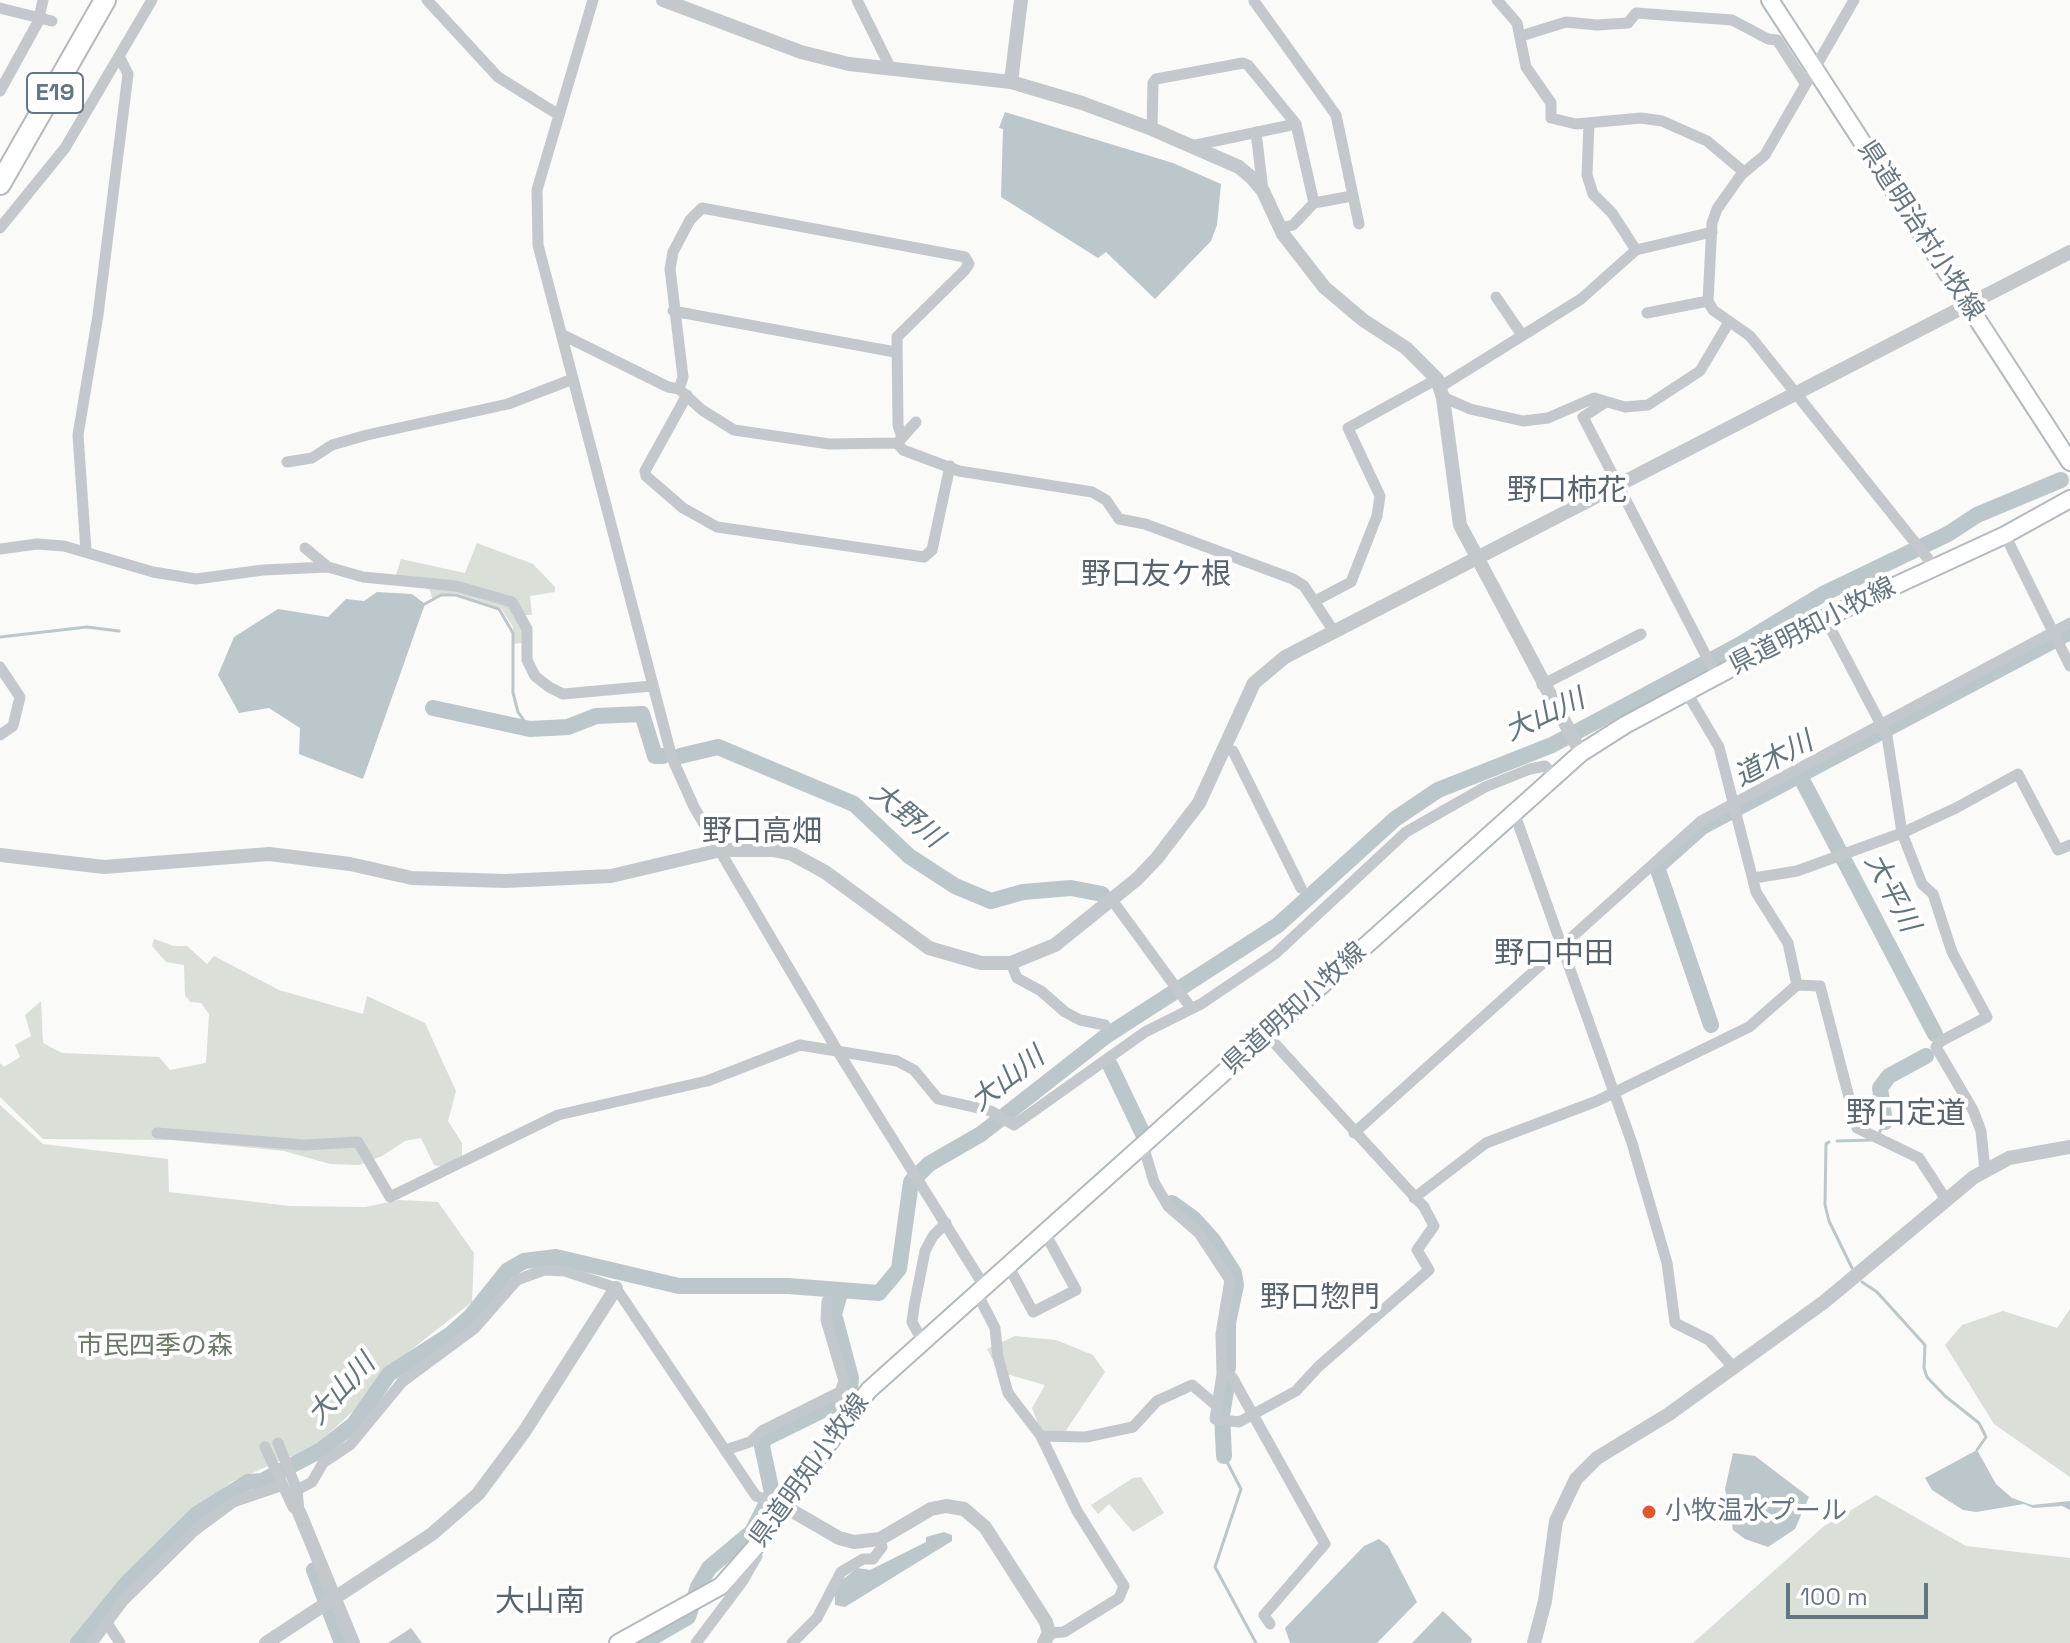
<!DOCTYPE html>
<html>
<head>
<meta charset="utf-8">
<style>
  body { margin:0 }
  #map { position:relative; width:2070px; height:1643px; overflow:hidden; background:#fafaf8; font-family:"Space Grotesk",sans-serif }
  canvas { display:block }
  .scale { position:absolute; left:1786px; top:1583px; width:142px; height:36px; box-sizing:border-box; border:4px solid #657683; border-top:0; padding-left:10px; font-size:24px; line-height:28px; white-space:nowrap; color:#657683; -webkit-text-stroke:6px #fff; paint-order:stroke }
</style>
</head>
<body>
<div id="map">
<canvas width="2070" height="1643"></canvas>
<div class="scale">100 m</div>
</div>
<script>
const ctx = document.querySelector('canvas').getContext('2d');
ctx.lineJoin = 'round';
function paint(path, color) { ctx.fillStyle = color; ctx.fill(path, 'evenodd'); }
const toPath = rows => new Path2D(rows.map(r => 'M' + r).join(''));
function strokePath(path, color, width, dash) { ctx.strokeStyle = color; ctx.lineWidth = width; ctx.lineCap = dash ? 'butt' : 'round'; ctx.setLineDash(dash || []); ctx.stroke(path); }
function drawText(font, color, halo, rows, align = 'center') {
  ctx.font = font + ' "Space Grotesk","Noto Sans JP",sans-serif'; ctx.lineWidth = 8; ctx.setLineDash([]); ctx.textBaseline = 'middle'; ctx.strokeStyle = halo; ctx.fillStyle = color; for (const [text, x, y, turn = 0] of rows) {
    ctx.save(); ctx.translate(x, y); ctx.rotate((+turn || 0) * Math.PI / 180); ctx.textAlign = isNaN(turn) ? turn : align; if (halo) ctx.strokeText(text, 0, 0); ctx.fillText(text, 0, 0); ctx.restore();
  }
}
paint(toPath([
  [477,543,533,564,555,587,555,592,530,596,532,615,516,615,522,631,522,643,514,644,513,627,501,608,456,593,432,598,429,587,396,575,401,559,465,573],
  [154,939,174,946,187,946,207,964,214,956,279,990,363,1014,367,996,425,1023,456,1091,448,1121,462,1143,462,1158,444,1168,434,1165,421,1138,405,1141,382,1156,359,1165,330,1164,284,1151,172,1140,43,1139,0,1097,0,1063,4,1067,20,1057,15,1045,31,1036,25,1015,41,1001,43,1043,62,1053,159,1057,170,1070,206,1063,209,1014,201,1003,190,1002,185,995,184,965,166,962,152,946],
  [0,1105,43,1144,168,1159,169,1192,290,1206,365,1207,399,1200,438,1202,474,1253,472,1302,388,1368,372,1394,315,1446,231,1482,196,1510,145,1557,70,1643,0,1643],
  [2070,1309,2070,1477,1994,1424,1945,1345,1962,1325,2003,1311,2057,1328],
  [1015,1336,1056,1340,1093,1355,1105,1372,1065,1432,1042,1434,1032,1408,1045,1385,999,1372,987,1349],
  [1141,1477,1164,1513,1133,1532,1109,1504,1098,1514,1091,1505,1133,1478],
  [1876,1495,1966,1546,2070,1558,2070,1643,1693,1643,1823,1527]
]), '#dadfd7');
paint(toPath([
  [1005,112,1173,163,1221,184,1217,225,1211,241,1155,299,1106,252,1098,258,1001,197,1003,129,999,128],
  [377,592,412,594,425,604,363,779,299,754,300,728,269,708,239,713,218,675,234,637,278,609,328,617,346,599,364,601],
  [1977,1450,1996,1484,2012,1498,2032,1505,2070,1501,2070,1510,2062,1506,2033,1508,2024,1504,1976,1512,1963,1510,1932,1490,1925,1478],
  [1733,1453,1755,1456,1809,1497,1795,1529,1768,1547,1745,1539,1733,1530,1725,1489],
  [944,1532,952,1535,952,1541,845,1607,835,1605,835,1592,841,1581,857,1568,870,1570,926,1542,926,1537],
  [1379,1539,1388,1546,1417,1602,1377,1643,1290,1643,1285,1628,1364,1546],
  [1443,1611,1472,1639,1471,1643,1412,1643],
  [411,1628,422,1643,388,1643]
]), '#bbc7cb');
strokePath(toPath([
  [423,605,441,595,456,595,499,609,513,633,513,693,518,712,530,729],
  [0,637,87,627,119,631],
  [1878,1135,1885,1122],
  [1837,1141,1873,1140],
  [1829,1142,1826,1144,1825,1205,1829,1221,1852,1268],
  [1862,1282,1877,1292,1925,1345,1924,1368,1927,1377,1945,1396,1979,1423,1986,1437,1977,1450],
  [1224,1456,1241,1489,1215,1567,1256,1643]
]), '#bbc7cb', 3);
strokePath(toPath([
  [433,708,530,729,568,727,596,716,642,714,655,756,663,756],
  [680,756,718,747,854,804,909,856,955,886,991,901,1023,892,1071,888,1102,894],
  [1800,776,1935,1034],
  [1711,1025,1657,867,1702,827,2070,632],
  [1110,1065,1143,1134],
  [1885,1122,1880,1088,1889,1076,1926,1056],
  [1172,1203,1194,1219,1213,1240,1234,1273,1236,1285,1228,1323,1228,1368],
  [1224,1456,1222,1415,1228,1379],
  [314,1570,342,1643],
  [78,1643,126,1584,197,1514,248,1482,262,1481,321,1450,354,1424,389,1374,451,1334,471,1316,507,1271,524,1261,556,1257,679,1286,788,1286,879,1293,899,1269,911,1182,929,1164,981,1134,1106,1036,1278,925,1395,819,1438,790,1552,745,1739,645,1823,594,1948,534,1977,515,2061,480],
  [643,1643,688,1617,698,1587,709,1568,752,1532,772,1493,762,1446,764,1439,833,1405,850,1389,851,1378,834,1314,841,1290]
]), '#bbc7cb', 16);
const secondary = toPath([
  [1770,0,2070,462],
  [618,1643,721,1586,756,1546,782,1505,869,1390,1581,753,1625,725,1825,618,2005,535,2070,499]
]);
const motorway = toPath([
  [0,184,105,0]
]);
strokePath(secondary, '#b3babf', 20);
strokePath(motorway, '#b4b9bd', 24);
strokePath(toPath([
  [427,0,498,77,559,115],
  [593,0,537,190,538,245,672,758,694,807,837,1050,984,1286],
  [857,0,890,67],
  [1497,0,1517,23,1526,67,1551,103,1551,118,1576,124,1641,118,1662,121,1707,141,1744,172],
  [1854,0,1765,155,1741,175,1717,209,1712,223,1708,301,1713,310,1750,336,1933,565],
  [1254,1,1336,115,1359,224],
  [0,8,52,21],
  [1521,36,1566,22,1597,25,1628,23,1636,13,1732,20,1768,39,1777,40,1805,83],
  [0,91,38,22,43,0],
  [1589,123,1587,175,1593,194,1612,213,1636,250],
  [1152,129,1153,83,1156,79,1243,63,1248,65,1296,124,1314,203,1293,225,1281,228],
  [1256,132,1263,191],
  [1191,146,1296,124],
  [1314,203,1352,196],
  [0,228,65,148,152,0],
  [1496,297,1522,335],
  [673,311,895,352],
  [1647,313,1708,301],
  [563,335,668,387,679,389,702,410,734,430,829,444,897,443,903,450,959,471,1092,492,1106,500,1119,519,1145,524,1293,579,1304,586,1333,630],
  [1440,387,1581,299,1636,250,1712,232],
  [679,389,683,377,670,269,673,252,690,220,702,208,965,257,969,264,965,270,897,337,898,425,902,438],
  [687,395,645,471,646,476,683,508,717,527,924,557,932,550,950,466],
  [1443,397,1470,409,1523,421,1548,418,1594,398,1625,407,1648,405,1700,371,1729,322],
  [1606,402,1583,417,1717,677],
  [900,440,916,422],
  [287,462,312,458,332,445,367,435,508,404,573,379],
  [2005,535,2070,666],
  [305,548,328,567],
  [0,549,37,544,64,546,153,572,196,579,263,570,328,567,363,577,456,586,512,602,527,629,527,660,535,676,549,687,563,694,652,686],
  [86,551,78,435,98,315,128,74,120,58],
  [1315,601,1351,582,1377,516,1380,496,1348,428,1437,379],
  [1825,618,1887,736,1902,833,1922,884,1933,894,1952,952,1987,1017,1941,1041,1936,1047,1973,1110,1981,1131,1985,1171],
  [0,667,20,697,13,726,0,735],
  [1542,685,1641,634],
  [1687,693,1719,747,1756,892,1788,943,1797,985],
  [1223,748,1233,751,1301,888],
  [1515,815,1632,1143,1667,1263,1675,1323,1709,1340,1734,1368],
  [1754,878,1797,871,1902,833,1956,808,2018,774,2058,850,2070,845],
  [1112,900,1191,1008],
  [1011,963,1017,978,1041,991,1065,1012,1080,1020,1105,1025],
  [157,1133,304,1145,358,1142,390,1197,558,1115,707,1081,800,1045,897,1061,914,1070,938,1099,991,1111,1014,1125,1145,1032,1201,1004,1275,954,1406,832,1485,787,1530,769,1545,766,1555,777],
  [1354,1133,1701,821,2070,623],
  [1143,1145,1154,1182,1168,1206,1199,1233,1230,1280,1221,1334,1222,1374,1232,1377,1325,1544,1264,1615,1270,1624],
  [1414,1198,1486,1143,1597,1101,1749,1027,1797,985,1820,986,1857,1128,1919,1158,1945,1198],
  [1008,1265,1033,1312,1076,1290,1045,1233],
  [977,1293,995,1328,998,1357,1008,1393,1041,1436,1077,1511,1124,1586,1119,1598,1064,1632,1049,1633],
  [923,1342,912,1322,914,1307,925,1251,933,1236,946,1223],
  [1217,1406,1215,1419,1239,1422,1296,1391,1318,1367,1429,1270,1417,1250,1434,1226,1424,1207,1267,1035],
  [1041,1436,1086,1437,1133,1427,1157,1401,1192,1385,1217,1406,1222,1374],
  [278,1443,297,1490,299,1512],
  [265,1447,293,1507,299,1512],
  [725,1450,750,1442,762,1431,840,1392,844,1381,826,1320,827,1301],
  [297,1490,312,1482,323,1463,350,1445,402,1382,475,1328,517,1280,544,1270,565,1271,616,1288,756,1496,782,1505],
  [107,1623,120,1643],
  [92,1643,123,1601,194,1531,233,1502,283,1485],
  [696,1643,742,1582,757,1556,756,1547],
  [792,1643,817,1618,841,1572,863,1559,873,1559,882,1547,880,1539]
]), '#c3c8cc', 11);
strokePath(toPath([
  [663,0,801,52,849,64,1011,82,1082,103,1152,129,1239,167,1252,178,1263,191,1283,234,1324,287,1363,320,1406,348,1437,379,1443,398,1460,525,1581,753],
  [1011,82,1021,0],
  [0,855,104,867,269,854,350,864,412,878,505,881,611,876,721,850,773,850,792,854,825,872,929,948,981,963,1011,963,1055,945,1137,879,1157,858,1199,803,1254,683,1285,657,2070,252],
  [782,1505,839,1538,854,1542,880,1539,931,1509,946,1506,964,1509,985,1527,1046,1622,1049,1633,1044,1643],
  [299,1512,353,1643],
  [266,1643,432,1534,478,1494,524,1432,616,1288],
  [1534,1643,1545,1601,1556,1521,1576,1479,1597,1458,1669,1414,1824,1302,1974,1177,2009,1158,2070,1147]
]), '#c3c8cc', 14);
strokePath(secondary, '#fff', 16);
strokePath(motorway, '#fff', 20);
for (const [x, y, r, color] of [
  [1649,1512,8,"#e4572e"]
]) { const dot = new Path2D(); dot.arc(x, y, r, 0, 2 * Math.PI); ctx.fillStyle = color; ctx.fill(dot); strokePath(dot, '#fff', 3); }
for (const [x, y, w] of [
  [55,93,56]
]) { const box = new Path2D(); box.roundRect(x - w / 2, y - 20, w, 40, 6); ctx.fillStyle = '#fff'; ctx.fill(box); strokePath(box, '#657683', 2); }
drawText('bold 24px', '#657683', null, [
  ["E19",55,93]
]);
drawText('26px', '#657683', '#fff', [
  ["県道明治村小牧線",1920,231,57],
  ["県道明知小牧線",1813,627,-27],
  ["県道明知小牧線",1295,1009,-42],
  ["県道明知小牧線",810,1471,-54]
]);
drawText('26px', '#687a64', '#fff', [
  ["市民四季の森",155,1347]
]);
drawText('26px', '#657683', '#fff', [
  ["小牧温水プール",1665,1512]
], 'left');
drawText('italic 28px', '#60757c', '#fff', [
  ["大山川",1545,716,-25],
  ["道木川",1774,760,-28],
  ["大野川",906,816,39],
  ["大平川",1891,893,62],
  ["大山川",1008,1080,-38],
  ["大山川",342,1390,-47]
]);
drawText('30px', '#57646e', '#fff', [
  ["野口柿花",1567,492],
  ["野口友ケ根",1156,576],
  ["野口高畑",762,833],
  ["野口中田",1554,955],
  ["野口定道",1906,1115],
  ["野口惣門",1320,1299],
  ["大山南",540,1603]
]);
</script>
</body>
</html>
